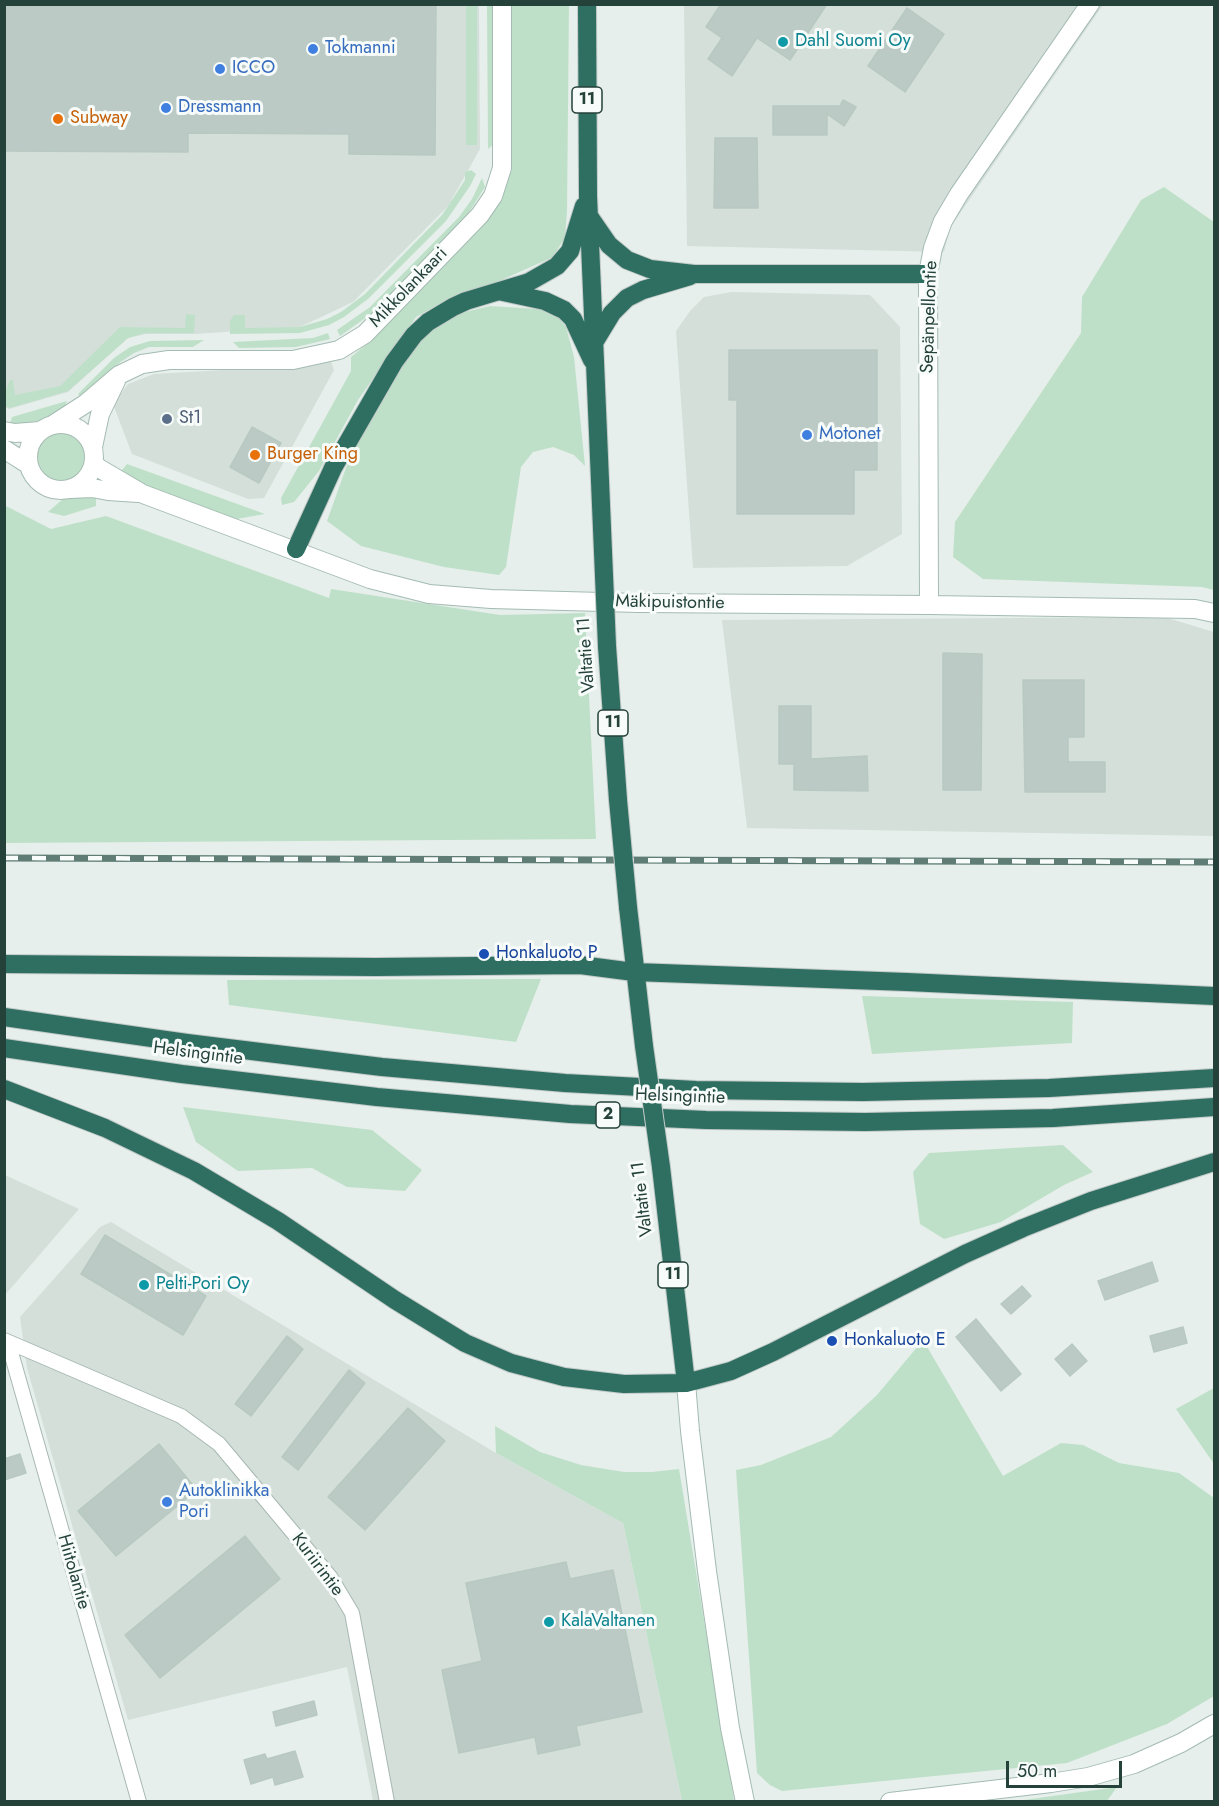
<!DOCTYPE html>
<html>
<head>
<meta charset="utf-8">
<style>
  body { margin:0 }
  #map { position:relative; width:1219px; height:1806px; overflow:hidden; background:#e6efeb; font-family:Jost,sans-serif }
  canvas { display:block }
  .frame { position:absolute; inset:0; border:6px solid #24423a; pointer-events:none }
  .scale { position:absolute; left:1006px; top:1761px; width:116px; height:27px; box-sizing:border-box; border:3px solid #24423a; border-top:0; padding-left:8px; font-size:18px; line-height:21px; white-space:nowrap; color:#24423a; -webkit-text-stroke:4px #f7fbf9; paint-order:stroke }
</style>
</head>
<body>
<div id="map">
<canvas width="1219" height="1806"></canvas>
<div class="frame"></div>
<div class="scale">50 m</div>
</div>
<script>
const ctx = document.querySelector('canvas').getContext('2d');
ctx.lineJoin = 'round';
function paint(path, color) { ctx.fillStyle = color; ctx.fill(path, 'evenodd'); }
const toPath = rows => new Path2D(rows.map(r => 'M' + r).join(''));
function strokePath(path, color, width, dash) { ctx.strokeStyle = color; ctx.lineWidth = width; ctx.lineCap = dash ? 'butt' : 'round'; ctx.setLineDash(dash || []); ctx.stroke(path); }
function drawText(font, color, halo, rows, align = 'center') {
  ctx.font = font + ' Jost,sans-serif'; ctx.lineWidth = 6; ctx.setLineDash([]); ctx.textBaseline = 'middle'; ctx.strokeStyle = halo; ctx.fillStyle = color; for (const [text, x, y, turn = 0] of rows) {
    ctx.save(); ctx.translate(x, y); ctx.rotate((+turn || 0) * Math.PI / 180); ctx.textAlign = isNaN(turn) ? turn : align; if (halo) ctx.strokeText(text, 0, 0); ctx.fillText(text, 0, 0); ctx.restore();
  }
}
paint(toPath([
  [4,5,479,5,480,149,448,206,353,302,300,327,194,334,146,334,128,338,68,392,9,409,4,407],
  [684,5,1103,5,950,228,944,252,687,246],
  [731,292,870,295,900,327,902,534,847,566,693,568,676,331,690,311,704,297],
  [330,359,334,370,264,498,248,499,132,454,113,404,128,384,154,374,224,370,289,369],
  [1164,617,1214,632,1214,836,747,828,722,620],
  [5,1175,79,1209,5,1295],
  [111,1222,496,1453,623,1523,682,1801,373,1801,347,1667,128,1720,27,1368,20,1317,100,1227]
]), '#d4dfda');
paint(toPath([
  [466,5,477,5,477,145,466,145],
  [487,5,495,5,497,141,488,149],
  [511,5,569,5,567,211,565,237,553,257,488,286,450,298,416,317,358,400,319,471,294,502,282,505,281,498,351,371,351,357,373,339,487,220,500,201,512,169],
  [471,170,476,174,470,186,446,221,368,299,344,317,329,325,300,333,230,334,230,321,234,315,245,315,245,328,300,327,327,319,341,312,365,294,442,215,465,180,465,172],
  [482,178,485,187,463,222,371,314,340,336,337,330,370,307,459,217,472,199],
  [1164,187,1214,222,1214,590,1202,587,983,579,953,557,955,522,1081,333,1082,297,1141,200],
  [490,306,538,309,556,315,566,327,574,357,585,466,574,455,553,447,533,452,521,467,506,567,499,575,444,567,361,546,327,521,352,451,403,362,428,332,461,313],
  [186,314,195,315,194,333,145,333,128,338,68,391,10,408,5,406,5,392,10,380,13,380,15,395,60,386,120,327,185,328],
  [328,333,330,339,296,347,239,348,233,342,313,338],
  [204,340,193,347,149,347,134,353,119,363,83,399,78,394,114,358,130,347,150,341],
  [67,401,64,408,42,420,24,424,10,424,12,417],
  '36 457a25 25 0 1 1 50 0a25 25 0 1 1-50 0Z',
  [127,464,265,514,231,520,135,483,119,474],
  [96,495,96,506,64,516,48,512,64,498],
  [4,505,51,529,106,516,329,598,331,589,500,615,585,613,596,839,5,843],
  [541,979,516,1042,229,1005,227,980],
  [862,996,1073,1002,1072,1043,872,1054],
  [183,1107,372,1130,422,1170,405,1191,347,1187,312,1168,238,1171,196,1142],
  [1063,1145,1093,1172,1064,1185,1001,1222,944,1239,920,1224,913,1172,929,1153],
  [923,1340,1003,1476,1061,1443,1083,1445,1119,1463,1179,1473,1214,1498,1214,1696,1167,1724,1067,1763,782,1791,770,1785,757,1773,736,1470,761,1465,831,1437,877,1395],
  [1214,1388,1214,1464,1176,1409],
  [495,1426,540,1452,581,1465,624,1472,652,1472,679,1469,734,1801,682,1801,623,1523,496,1453],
  [1117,1787,1107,1801,1017,1801]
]), '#bfe0c8');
const building = toPath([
  [4,4,436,4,435,155,349,154,349,134,188,133,188,152,4,151,4,4],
  [721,4,827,4,790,60,757,38,732,76,708,59,722,38,706,27,721,4],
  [907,8,944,34,905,92,868,66,907,8],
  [843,100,856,107,844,126,827,114,827,135,773,135,773,106,840,106,843,100],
  [715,138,757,138,758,208,714,208,715,138],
  [729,350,877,350,877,470,854,470,854,514,737,514,737,400,729,400,729,350],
  [252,427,281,443,259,483,230,467,252,427],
  [943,653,982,654,981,790,943,790,943,653],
  [1023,680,1084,680,1084,737,1068,737,1068,762,1105,762,1105,792,1025,792,1023,680],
  [779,706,811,706,811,759,867,756,868,791,794,790,794,764,779,764,779,706],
  [105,1235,206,1296,183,1335,81,1274,105,1235],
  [1152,1262,1158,1281,1105,1300,1098,1281,1152,1262],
  [1022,1286,1031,1296,1011,1314,1001,1304,1022,1286],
  [976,1319,1021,1374,1001,1391,956,1337,976,1319],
  [1183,1327,1187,1343,1154,1352,1150,1336,1183,1327],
  [287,1336,303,1349,251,1416,235,1404,287,1336],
  [1072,1344,1087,1361,1070,1376,1055,1359,1072,1344],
  [349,1370,365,1383,298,1470,282,1457,349,1370],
  [408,1408,445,1441,365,1530,328,1497,408,1408],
  [159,1444,197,1490,116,1556,78,1511,159,1444],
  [20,1454,26,1473,4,1480,4,1459,20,1454],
  [245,1536,280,1579,160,1678,125,1635,245,1536],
  [566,1562,570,1579,613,1570,642,1712,576,1726,580,1745,538,1754,535,1737,459,1753,442,1670,482,1661,466,1583,566,1562],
  [314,1701,317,1715,276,1726,273,1712,314,1701],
  [295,1751,303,1777,275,1785,273,1777,251,1784,244,1760,265,1754,267,1759,295,1751]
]);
paint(building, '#bbcac4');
strokePath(building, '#b8c9c2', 1.5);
const street = toPath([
  [4,1340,181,1416,219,1444,331,1578,352,1613,387,1802],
  [8,1342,139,1802]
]);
const secondary = toPath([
  [54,424,85,404,119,375,142,364,169,360,293,360,339,350,365,334,480,215,493,196,502,168,502,4],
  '28 457a33 33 0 1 1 66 0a33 33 0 1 1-66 0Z',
  [4,431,15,433,40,431],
  [93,447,100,414,116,381],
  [4,449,29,465],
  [94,462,97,467,143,494,370,579,429,594,491,599,639,603,929,605,1195,609,1214,613],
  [70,489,92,488,108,491,138,493],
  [929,605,928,274,933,248,943,221,959,194,1090,4],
  [686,1383,690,1431,707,1571,730,1728,745,1802],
  [890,1802,1051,1783,1088,1777,1134,1764,1181,1743,1214,1724]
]);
const highway = toPath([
  [587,4,588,196,603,552],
  [589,216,609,245,627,260,650,269,694,274,928,274],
  [503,292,545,301,564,310,573,319,592,360],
  [595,341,612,313,627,298,643,290,690,276],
  [296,549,333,468,394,362,414,335,428,322,453,307,466,301,529,282,557,266,570,251,584,206],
  [607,646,618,800],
  [628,907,644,1046],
  [4,964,375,967,580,965,634,972,907,982,1214,996],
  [4,1017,187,1043,382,1067,565,1083,696,1090,863,1092,1049,1088,1214,1078],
  [4,1048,182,1074,377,1097,570,1114,706,1120,865,1122,1053,1118,1214,1107],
  [4,1089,105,1128,194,1171,278,1221,395,1300,465,1343,511,1363,564,1377,624,1384,686,1383,731,1371,773,1352,965,1254,1023,1228,1091,1201,1214,1162],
  [661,1167,686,1383]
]);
strokePath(street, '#a8b8b2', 16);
strokePath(secondary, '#a4bbb3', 20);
strokePath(highway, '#c2cac8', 20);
strokePath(street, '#fff', 14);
strokePath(secondary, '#fff', 18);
strokePath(highway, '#2f6f62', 18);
const rail = toPath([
  [4,858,1214,862]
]);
strokePath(rail, '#5f7d75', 7);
strokePath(rail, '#f7fbf9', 4.5, [14]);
const highwayBridge = toPath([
  [603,552,607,646],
  [618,800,628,907],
  [644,1046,661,1167]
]);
strokePath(highwayBridge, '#c2cac8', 20, []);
strokePath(highwayBridge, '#2f6f62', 18);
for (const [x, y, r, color] of [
  [783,42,6,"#0f9aa8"],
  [313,49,6,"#3f7fe0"],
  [220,69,6,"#3f7fe0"],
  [166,108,6,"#3f7fe0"],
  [58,119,6,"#e8710a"],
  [167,419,6,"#5c6f8a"],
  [807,435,6,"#3f7fe0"],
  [255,455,6,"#e8710a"],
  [484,954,6,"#1a4fb4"],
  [144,1285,6,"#0f9aa8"],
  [832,1341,6,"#1a4fb4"],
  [167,1502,6,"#3f7fe0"],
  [549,1622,6,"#0f9aa8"]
]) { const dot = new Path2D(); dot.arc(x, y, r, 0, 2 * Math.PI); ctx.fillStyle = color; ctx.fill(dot); strokePath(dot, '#f7fbf9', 2); }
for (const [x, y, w] of [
  [587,100,30],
  [613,723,30],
  [608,1115,24],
  [673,1275,30]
]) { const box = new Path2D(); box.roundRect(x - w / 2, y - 13, w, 26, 4.5); ctx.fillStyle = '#f7fbf9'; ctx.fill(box); strokePath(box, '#24423a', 1.5); }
drawText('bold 16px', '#24423a', null, [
  ["11",587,100],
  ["11",613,723],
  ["2",608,1115],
  ["11",673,1275]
]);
drawText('18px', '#0d838f', '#f7fbf9', [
  ["Dahl Suomi Oy",795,42],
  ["Pelti-Pori Oy",156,1285],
  ["KalaValtanen",561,1622]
], 'left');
drawText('18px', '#366cbe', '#f7fbf9', [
  ["Tokmanni",325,49],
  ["ICCO",232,69],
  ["Dressmann",178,108],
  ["Motonet",819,435],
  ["Autoklinikka",179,1492],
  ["Pori",179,1513]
], 'left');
drawText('18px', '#c56008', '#f7fbf9', [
  ["Subway",70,119],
  ["Burger King",267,455]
], 'left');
drawText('18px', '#24423a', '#f7fbf9', [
  ["Mikkolankaari",409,288,-46],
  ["Sepänpellontie",930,317,-88],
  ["Mäkipuistontie",670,603,1],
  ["Valtatie 11",587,655,-94],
  ["Helsingintie",198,1054,7],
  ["Helsingintie",680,1097,2],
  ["Valtatie 11",643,1199,-97],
  ["Kuriirintie",317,1565,53],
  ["Hiitolantie",73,1572,74]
]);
drawText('18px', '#4e5e75', '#f7fbf9', [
  ["St1",179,419]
], 'left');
drawText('18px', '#164399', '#f7fbf9', [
  ["Honkaluoto P",496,954],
  ["Honkaluoto E",844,1341]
], 'left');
</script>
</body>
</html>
